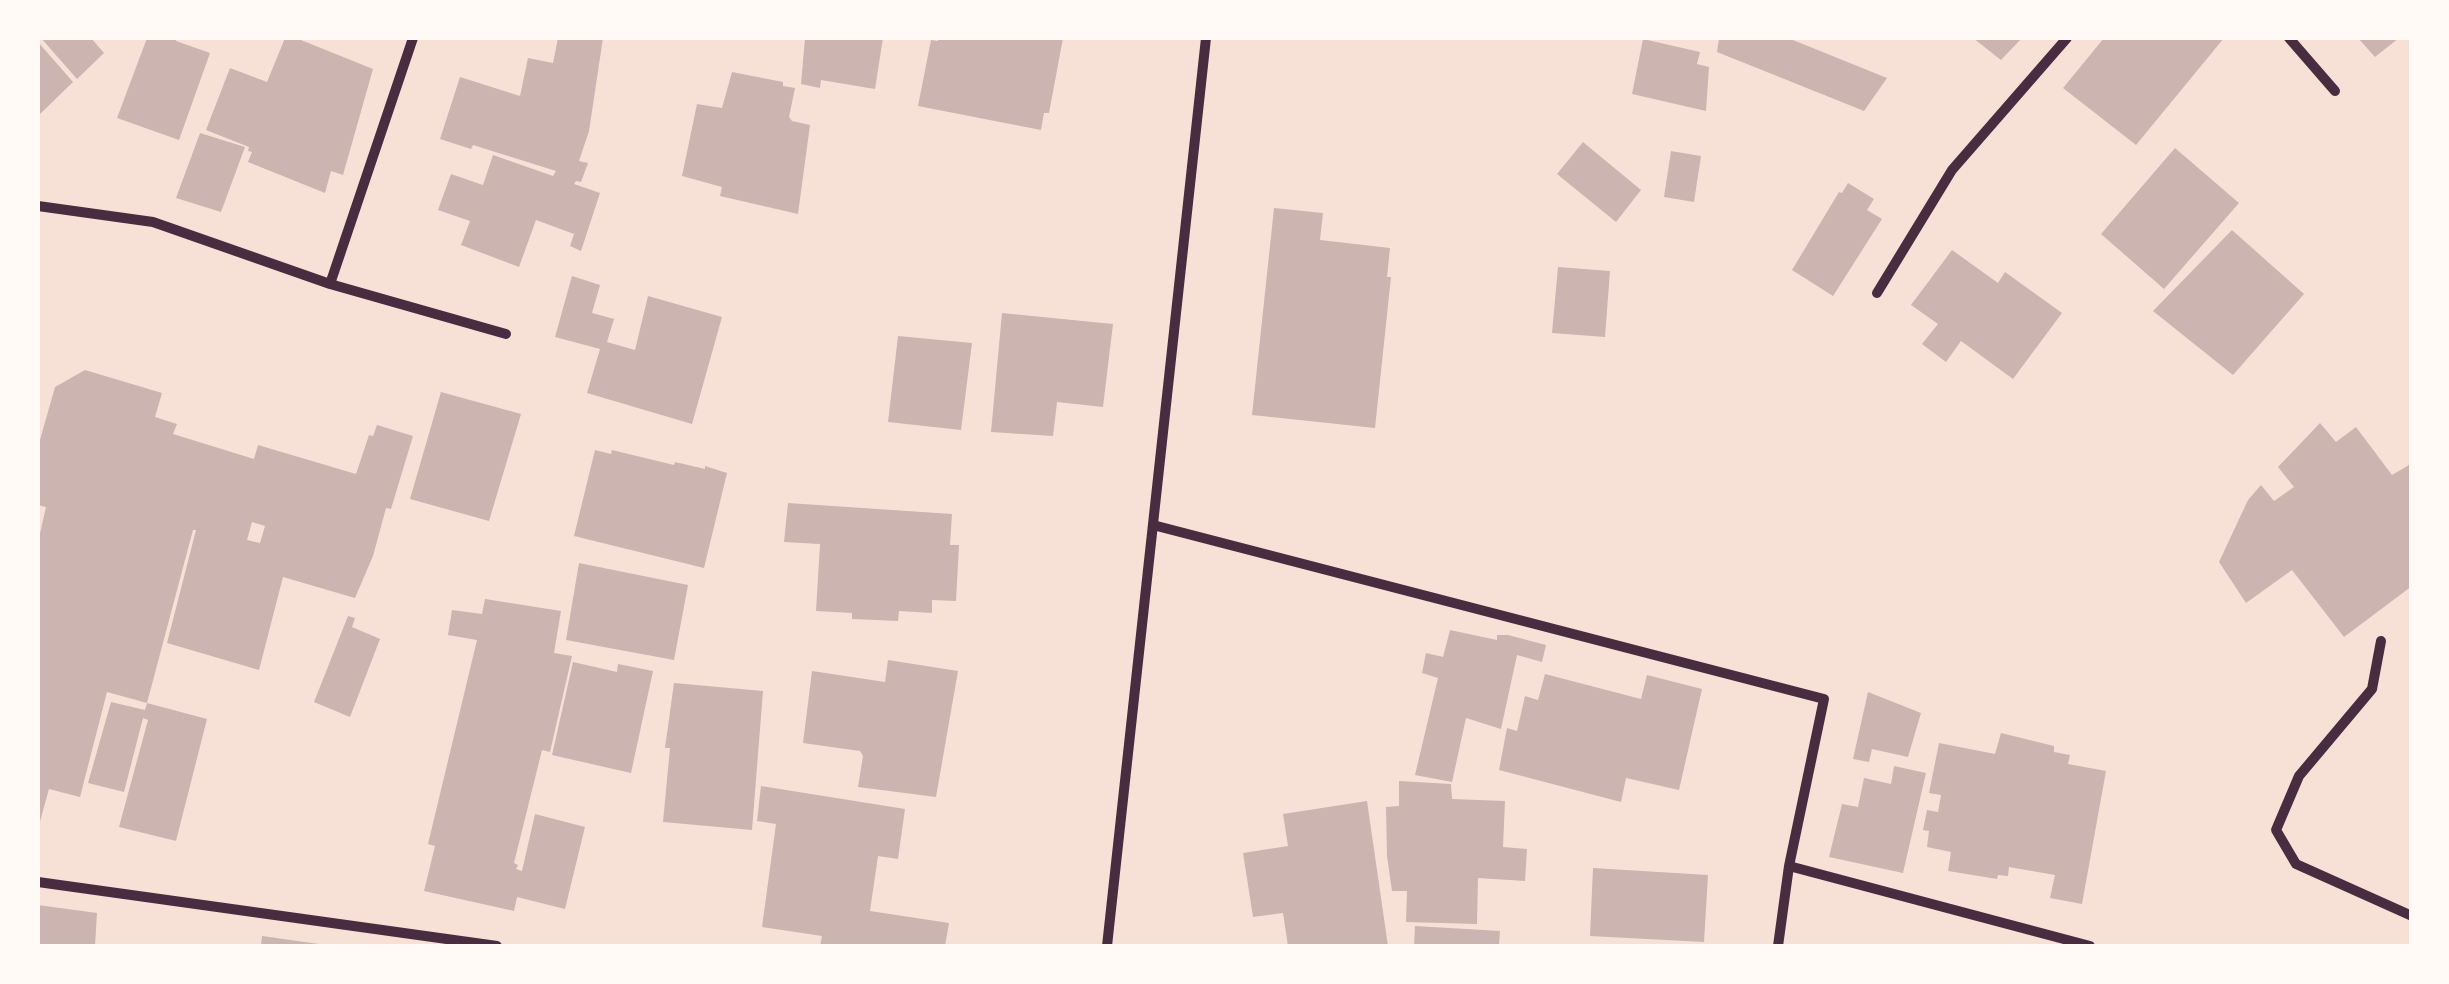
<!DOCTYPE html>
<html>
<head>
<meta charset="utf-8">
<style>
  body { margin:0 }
  #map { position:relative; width:2449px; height:984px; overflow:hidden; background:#f7e1d7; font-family:"Work Sans",sans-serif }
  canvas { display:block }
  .frame { position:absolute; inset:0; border:40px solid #fffaf5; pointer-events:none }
</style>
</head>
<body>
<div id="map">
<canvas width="2449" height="984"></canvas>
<div class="frame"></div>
</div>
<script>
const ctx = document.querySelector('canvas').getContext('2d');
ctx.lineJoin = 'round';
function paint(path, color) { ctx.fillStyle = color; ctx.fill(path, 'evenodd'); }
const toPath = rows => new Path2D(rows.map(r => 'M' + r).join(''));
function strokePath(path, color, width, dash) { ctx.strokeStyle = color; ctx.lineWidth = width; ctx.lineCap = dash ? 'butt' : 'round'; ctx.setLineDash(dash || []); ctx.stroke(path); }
paint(toPath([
  [41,38,91,38,104,53,77,79],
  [147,38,177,38,176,41,210,53,179,140,117,118],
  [285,38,296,38,373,69,343,175,331,171,325,193,248,162,252,152,248,151,249,147,206,130,230,68,267,82],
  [558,38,603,38,589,131,579,161,588,163,581,182,576,181,574,184,600,193,581,251,570,246,574,234,536,220,519,267,461,245,470,221,438,210,451,174,483,185,493,155,553,176,556,171,473,145,471,149,440,139,460,77,520,96,528,58,553,63],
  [805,38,883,38,875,89,821,80,820,88,801,84],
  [938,38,1063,38,1049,113,1044,113,1041,130,918,106,931,40,938,41],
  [1719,38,1788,38,1887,78,1864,111,1717,52],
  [1973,38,2022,38,2001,60],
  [2104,38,2224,38,2136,145,2063,88],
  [2358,38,2399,38,2375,57],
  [1643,39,1700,52,1697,64,1709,67,1706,111,1632,94],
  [38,42,73,82,38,116],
  [732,72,783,82,783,86,795,88,789,117,792,121,810,125,798,214,720,196,722,187,682,176,697,104,722,108],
  [200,133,245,147,221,212,176,198],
  [1583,142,1641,190,1616,222,1557,174],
  [2175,148,2239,203,2164,289,2101,234],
  [1671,151,1701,156,1694,202,1664,197],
  [1848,183,1874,199,1867,210,1882,219,1833,296,1792,270,1839,192,1842,193],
  [1274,208,1323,213,1320,240,1390,248,1387,277,1391,277,1375,428,1252,415],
  [2232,230,2304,294,2233,375,2153,311],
  [1952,250,1998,283,2005,272,2062,313,2013,379,1961,341,1946,362,1922,344,1938,324,1911,305],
  [1558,267,1610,271,1605,337,1552,333],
  [572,276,600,285,592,313,614,319,607,342,635,350,648,296,722,317,692,424,587,393,600,349,555,337],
  [1002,313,1113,324,1103,407,1057,402,1053,436,991,432],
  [898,336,972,343,961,430,888,422],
  [85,370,162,393,155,417,177,424,173,434,254,459,258,445,356,474,369,435,373,436,377,425,413,436,391,509,386,508,373,556,355,598,283,577,259,670,167,643,196,530,193,530,147,703,107,692,80,797,49,789,39,825,38,542,46,507,38,505,38,447,55,387],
  [252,522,265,526,260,543,247,540],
  [441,392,521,414,489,521,410,499],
  [2320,423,2336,442,2356,427,2392,475,2409,465,2412,469,2412,586,2344,637,2292,570,2246,603,2219,562,2248,500,2261,485,2274,501,2294,487,2278,467],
  [595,450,611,454,612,450,674,465,675,462,705,469,705,466,727,473,704,568,574,536],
  [788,503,952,514,950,545,959,545,956,601,932,600,932,613,899,611,898,621,852,619,852,613,816,611,820,544,784,542],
  [579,563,688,585,674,660,566,640],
  [485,599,561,611,554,653,572,656,550,752,542,750,514,863,518,865,516,869,522,871,535,814,585,827,565,909,517,897,514,911,424,891,435,846,428,844,477,640,448,635,452,610,482,614],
  [348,616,355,618,352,627,380,639,350,717,314,702],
  [1450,630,1497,640,1497,635,1508,635,1546,645,1542,662,1517,655,1501,729,1466,718,1452,782,1415,775,1438,678,1422,673,1426,653,1443,657],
  [888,660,958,671,936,797,858,787,863,756,860,751,803,743,812,671,885,682],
  [573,662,617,672,618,664,653,671,631,773,552,755],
  [1545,674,1641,699,1647,675,1702,689,1679,790,1626,778,1621,802,1499,770,1507,728,1517,731,1525,696,1538,700],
  [674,683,763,691,752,830,663,822,670,748,665,748],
  [1868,692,1921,713,1908,757,1872,749,1869,762,1853,759],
  [111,702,145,710,147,703,207,719,176,841,119,827,148,720,143,718,124,792,88,783],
  [2001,733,2054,746,2054,752,2070,755,2068,764,2106,771,2082,904,2050,898,2055,875,2009,867,2008,876,1998,875,1997,879,1948,871,1951,852,1927,847,1929,831,1923,830,1927,810,1938,812,1941,795,1929,793,1939,743,1995,754],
  [1894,766,1926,773,1903,873,1829,857,1842,804,1858,807,1864,778,1891,784],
  [1399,781,1451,784,1452,799,1505,801,1503,847,1527,849,1525,881,1478,878,1477,924,1406,922,1407,891,1392,891,1387,856,1386,807,1399,806],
  [761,786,905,809,898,859,878,856,870,911,949,923,945,946,820,946,822,936,762,927,776,824,757,821],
  [1367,801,1388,946,1288,946,1283,913,1253,917,1243,853,1288,846,1283,814],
  [1593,868,1708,875,1704,942,1590,936],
  [38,905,97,913,95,946,38,946],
  [1415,926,1500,931,1499,946,1414,946],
  [262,936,319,944,319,946,261,946]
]), '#ccb4b1');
strokePath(toPath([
  [2289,38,2335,91],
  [38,206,153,222,330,284,506,334],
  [330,284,413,38],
  [1877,293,1952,170,2067,38],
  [1153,525,1824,699,1789,866,2090,946],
  [2381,641,2372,689,2299,776,2276,830,2296,864,2412,916],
  [38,882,497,946],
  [1107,946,1206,38],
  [1778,946,1789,866]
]), '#4a2c40', 10);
</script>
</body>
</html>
